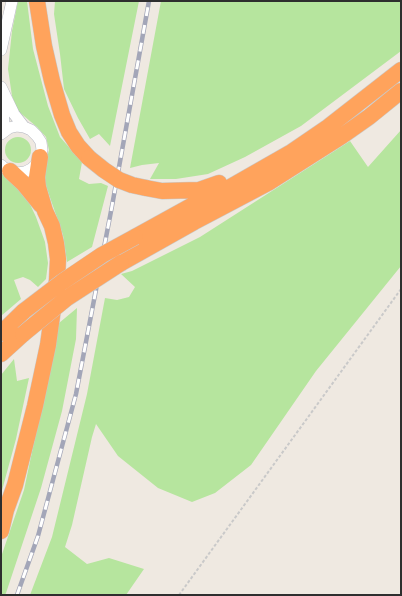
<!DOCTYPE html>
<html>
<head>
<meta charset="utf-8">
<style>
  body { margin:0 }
  #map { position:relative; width:402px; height:596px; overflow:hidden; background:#efe9e1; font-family:"Varela Round",sans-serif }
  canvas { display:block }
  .frame { position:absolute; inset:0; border:2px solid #2e2e2e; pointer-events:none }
</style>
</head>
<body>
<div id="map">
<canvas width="402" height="596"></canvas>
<div class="frame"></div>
</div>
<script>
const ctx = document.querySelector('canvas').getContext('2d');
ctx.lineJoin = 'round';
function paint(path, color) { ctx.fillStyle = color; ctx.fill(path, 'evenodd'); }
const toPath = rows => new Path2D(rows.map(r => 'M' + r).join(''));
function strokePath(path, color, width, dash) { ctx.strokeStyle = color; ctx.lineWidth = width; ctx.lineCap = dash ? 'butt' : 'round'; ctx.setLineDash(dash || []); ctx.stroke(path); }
paint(toPath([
  [18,1,27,1,33,49,48,106,60,137,82,162,79,179,89,184,101,183,108,186,92,247,67,262,63,235,46,186,43,174,49,150,46,137,37,127,18,111,12,96,8,69,12,31],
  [55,1,139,1,110,146,99,134,90,139,78,118,64,89,60,54,54,14],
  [161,1,401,1,401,51,301,126,245,157,208,174,176,179,150,179,159,163,142,165,130,168],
  [401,130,401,266,316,371,251,465,215,493,192,502,158,488,118,456,96,424,92,437,72,525,65,547,87,564,109,558,144,569,126,595,30,595,52,537,87,394,105,298,117,300,129,297,135,287,121,274,132,271,200,237,350,141,368,167],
  '5 150a13 13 0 1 1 26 0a13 13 0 1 1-26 0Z',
  [1,173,13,183,27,198,36,217,45,242,48,263,46,279,38,287,30,280,23,277,14,280,21,299,1,316],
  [77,308,76,339,62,411,41,488,6,593,5,595,1,595,1,557,24,490,59,323],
  [14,359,17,381,29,378,16,439,1,494,1,375]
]), '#b6e59e');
const minor = toPath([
  [1,50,12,1],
  [1,87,14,114,24,127],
  [2,93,4,124,3,132],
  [1,134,9,128,17,126,24,127,31,130,37,136,41,142,42,150,40,157,37,164,31,169,25,172,17,173,10,171,3,167,1,165]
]);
const highway = toPath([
  [37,1,44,46,52,81,62,115,69,132,78,146,89,158],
  [10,171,23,183,41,205],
  [146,188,162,191,199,190,219,183],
  [135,237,193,205,227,189,290,153,328,127,401,70],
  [121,263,194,222,268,183,342,136,369,117,401,91],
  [1,333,24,311],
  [1,354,23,334],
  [1,531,6,510,15,485,35,406,48,345,57,280,58,259,56,243,52,226,45,211,38,187,37,177,40,157]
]);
strokePath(minor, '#b4b7c1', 12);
strokePath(highway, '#c9c9c9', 17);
strokePath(toPath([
  [179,595,401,289]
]), '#c9c9c9', 2, [3, 2]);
strokePath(minor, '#fff', 11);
strokePath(highway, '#ffa35c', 16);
const rail = toPath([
  [17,595,38,536,76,394,112,206,149,1]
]);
strokePath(rail, '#a3a6b8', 4.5);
strokePath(rail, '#fff', 3, [9]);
const highwayBridge = toPath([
  [89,158,104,170,119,180,132,185,146,188],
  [24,311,62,282,102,255,135,237],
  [23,334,67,298,121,263]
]);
strokePath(highwayBridge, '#c9c9c9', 17, []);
strokePath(highwayBridge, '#ffa35c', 16);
</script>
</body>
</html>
